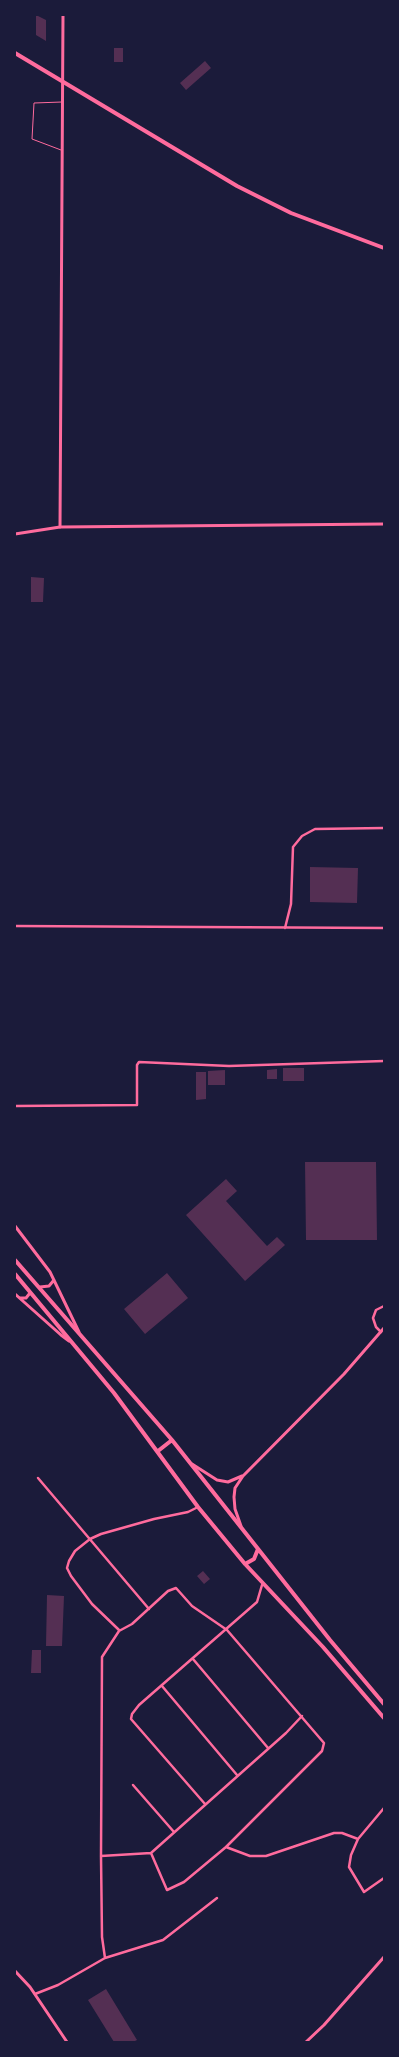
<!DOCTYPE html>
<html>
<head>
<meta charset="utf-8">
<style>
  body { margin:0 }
  #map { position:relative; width:399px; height:2057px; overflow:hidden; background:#1b1b3a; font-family:Rubik,sans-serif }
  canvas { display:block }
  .frame { position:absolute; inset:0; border:16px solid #1b1b3a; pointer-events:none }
</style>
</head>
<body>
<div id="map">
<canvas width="399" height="2057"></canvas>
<div class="frame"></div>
</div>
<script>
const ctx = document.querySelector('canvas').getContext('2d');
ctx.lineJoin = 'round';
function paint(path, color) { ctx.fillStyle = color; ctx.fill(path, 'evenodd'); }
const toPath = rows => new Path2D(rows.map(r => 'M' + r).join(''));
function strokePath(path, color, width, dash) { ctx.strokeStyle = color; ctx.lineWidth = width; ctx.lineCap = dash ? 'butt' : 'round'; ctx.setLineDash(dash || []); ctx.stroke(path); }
paint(toPath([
  [36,15,46,20,46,41,36,35],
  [114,48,123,48,123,62,114,62],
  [205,61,211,68,186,90,180,83],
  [31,577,44,578,43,602,31,602],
  [310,867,358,868,357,903,310,902],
  [283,1068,304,1068,304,1081,283,1081],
  [277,1069,277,1079,267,1079,267,1070],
  [225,1070,225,1085,208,1085,208,1071],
  [196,1072,206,1072,206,1099,196,1100],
  [305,1162,376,1162,377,1240,306,1240],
  [226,1179,237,1191,226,1201,267,1246,277,1237,285,1245,245,1281,186,1215],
  [167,1273,188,1298,145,1334,124,1309],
  [203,1571,210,1579,204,1584,197,1576],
  [47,1595,64,1596,62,1646,46,1646],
  [32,1650,41,1650,41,1673,31,1673],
  [106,1989,137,2040,133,2042,114,2042,88,2000]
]), '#542f53');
strokePath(toPath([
  [61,150,32,139,34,103,62,102]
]), '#ff6b9d', 1);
strokePath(toPath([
  [15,926,384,928],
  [285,928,291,904,293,847,302,836,315,829,384,828],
  [15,1106,137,1105,137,1065,139,1062,229,1066,384,1061],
  [381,1332,376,1327,373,1318,376,1310,384,1306],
  [38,1478,149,1609],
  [119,1630,92,1604,71,1576,67,1568,69,1561,75,1551,90,1539,101,1534,154,1519,188,1512,198,1507],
  [193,1659,268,1748],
  [162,1686,237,1775],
  [133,1785,174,1832],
  [205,1804,131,1719,132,1714,139,1705,257,1602,262,1585],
  [358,1839,384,1808],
  [151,1853,167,1890,184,1882,226,1847,250,1856,266,1856,334,1833,342,1833,358,1839,351,1855,349,1867,364,1892,384,1878],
  [101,1856,151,1853,286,1733,302,1716],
  [105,1958,102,1937,101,1856,102,1657,119,1631,132,1624,168,1591,176,1588,192,1606,227,1630,324,1743,322,1751,226,1847],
  [35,1994,58,1985,105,1958,163,1940,217,1898]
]), '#ff6b9d', 2.5);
strokePath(toPath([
  [60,527,384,524],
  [15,1971,30,1987,67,2042]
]), '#ff6b9d', 3);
strokePath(toPath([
  [15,534,60,527,63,15],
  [15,1226,50,1272,79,1332],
  [40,1287,49,1286,54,1280],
  [15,1294,61,1335,69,1341],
  [20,1298,26,1298,30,1293],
  [192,1464,217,1480,228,1482,242,1476],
  [241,1526,235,1509,234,1497,235,1488,243,1476,344,1374,384,1328],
  [306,2042,324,2025,384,1957]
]), '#ff6b9d', 3);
strokePath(toPath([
  [15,53,237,186,291,213,384,248],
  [15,1260,172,1440,330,1640,384,1704],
  [15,1274,114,1393,198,1507,245,1564,323,1647,384,1718],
  [158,1451,172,1440],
  [245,1564,254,1559,258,1549]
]), '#ff6b9d', 4);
</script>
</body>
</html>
